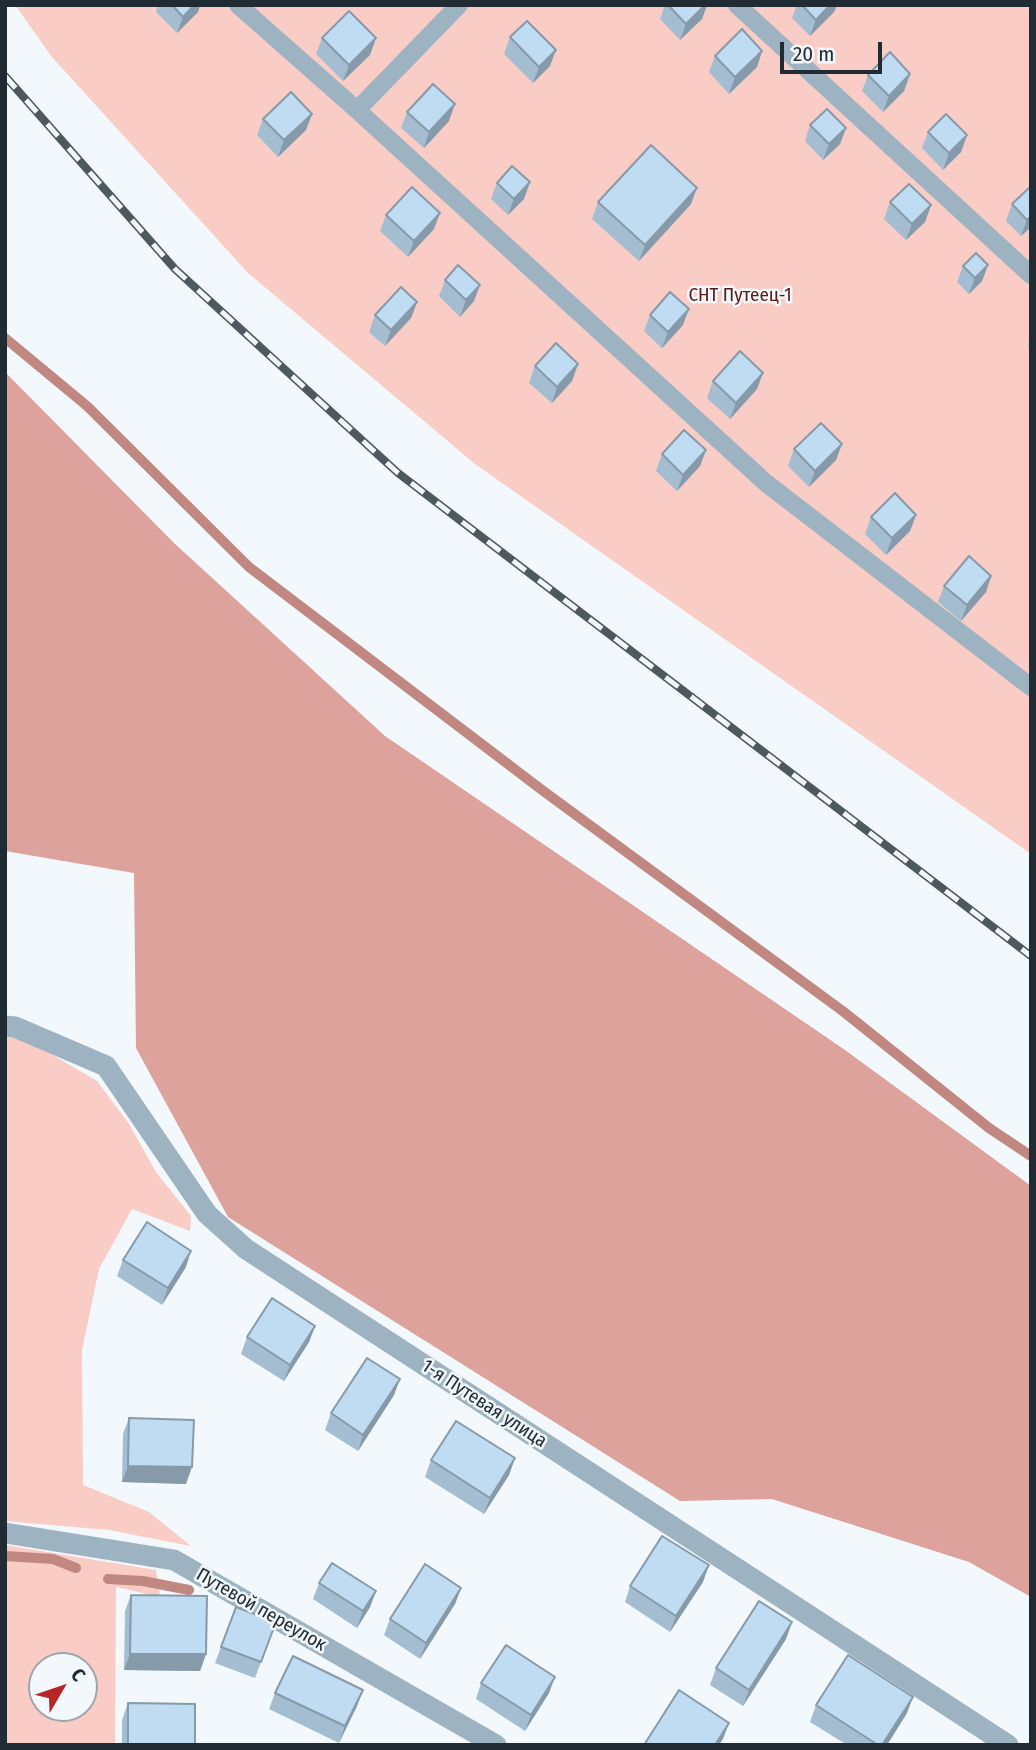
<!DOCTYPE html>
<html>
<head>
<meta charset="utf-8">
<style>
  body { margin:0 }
  #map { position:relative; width:1036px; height:1750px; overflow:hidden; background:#f2f8fc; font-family:"Fira Sans Condensed",sans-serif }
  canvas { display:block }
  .frame { position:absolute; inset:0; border:7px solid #202b33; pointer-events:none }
  .north { position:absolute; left:28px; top:1652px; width:70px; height:70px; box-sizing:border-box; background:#f2f8fc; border:2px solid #9ea6ac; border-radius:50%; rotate:51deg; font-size:19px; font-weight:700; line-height:28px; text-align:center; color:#202b33 }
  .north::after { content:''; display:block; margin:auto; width:24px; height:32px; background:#b62626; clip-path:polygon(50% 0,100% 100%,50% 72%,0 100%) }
  .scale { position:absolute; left:780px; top:42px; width:102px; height:32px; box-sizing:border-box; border:4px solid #202b33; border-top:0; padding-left:9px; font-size:21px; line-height:24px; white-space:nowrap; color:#202b33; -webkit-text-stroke:5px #f2f8fc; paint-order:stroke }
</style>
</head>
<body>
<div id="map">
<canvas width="1036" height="1750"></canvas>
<div class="frame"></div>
<div class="north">С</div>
<div class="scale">20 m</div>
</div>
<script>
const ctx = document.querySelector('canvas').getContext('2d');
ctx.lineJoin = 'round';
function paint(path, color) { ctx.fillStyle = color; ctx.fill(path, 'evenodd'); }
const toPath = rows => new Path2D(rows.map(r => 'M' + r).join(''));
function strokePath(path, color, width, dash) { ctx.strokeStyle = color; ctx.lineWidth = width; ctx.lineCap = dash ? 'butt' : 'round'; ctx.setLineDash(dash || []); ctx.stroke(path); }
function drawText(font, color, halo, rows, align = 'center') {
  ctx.font = font + ' "Fira Sans Condensed",sans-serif'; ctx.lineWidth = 5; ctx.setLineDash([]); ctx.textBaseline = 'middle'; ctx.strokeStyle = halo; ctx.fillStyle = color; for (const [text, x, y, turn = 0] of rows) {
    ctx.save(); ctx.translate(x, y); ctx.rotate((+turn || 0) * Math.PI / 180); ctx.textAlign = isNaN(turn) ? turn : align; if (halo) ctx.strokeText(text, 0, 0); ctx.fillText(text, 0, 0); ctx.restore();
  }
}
paint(toPath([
  [15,5,1031,5,1031,854,475,464,248,273,52,57],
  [19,1035,97,1081,129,1124,156,1172,191,1216,190,1231,132,1209,99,1269,82,1350,83,1485,149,1512,191,1546,109,1530,5,1521,5,1036],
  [5,1545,156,1570,160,1597,116,1587,115,1745,5,1745],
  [42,1666,84,1666,84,1708,42,1708]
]), '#f9ccc6');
paint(toPath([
  [5,372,174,543,385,736,845,1050,1031,1186,1031,1597,969,1562,772,1499,680,1501,228,1217,136,1048,134,873,5,851]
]), '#dda29b');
strokePath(toPath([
  [5,338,87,406,249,567,542,790,844,1012,989,1128,1031,1156],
  [5,1556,53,1559,76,1568],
  [108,1579,143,1581,189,1590]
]), '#c18881', 10);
strokePath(toPath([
  [238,5,357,110,766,483,1031,687],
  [737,5,1031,275],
  [357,110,459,5]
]), '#9eb3c2', 18);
strokePath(toPath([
  [5,1026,15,1027,106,1066,207,1214,246,1249,1008,1745],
  [5,1533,174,1560,496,1745]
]), '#9eb3c2', 21);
const rail = toPath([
  [5,76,175,269,398,473,1031,956]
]);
strokePath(rail, '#4e585f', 8);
strokePath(rail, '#f2f8fc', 5, [16]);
paint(toPath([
  [158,5,200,5,198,12,177,33,156,12],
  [665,5,707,5,702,19,680,40,660,19],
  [797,5,837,5,834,12,810,36,792,18],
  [510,37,550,66,533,83,504,54],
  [322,38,376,38,370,55,343,81,316,54],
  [762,51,757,67,729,94,709,72,715,56],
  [910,74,904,91,883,112,862,91,868,75],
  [407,112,449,121,424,148,401,128],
  [312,114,306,130,278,157,257,135,263,119],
  [810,125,846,128,840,144,823,160,805,141],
  [928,132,967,135,961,152,943,170,922,148],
  [497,183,524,199,508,215,491,199],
  [1031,186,1031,227,1021,236,1006,221,1012,204],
  [598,202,691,204,639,261,592,219],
  [890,202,931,205,925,222,906,240,884,219],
  [386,215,434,229,408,257,380,231],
  [988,265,982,281,969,294,957,282,963,266],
  [445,280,474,301,460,317,439,296],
  [417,302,411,318,385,346,369,332,375,315],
  [650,315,683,325,662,348,644,331],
  [1031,337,1031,348,1028,345],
  [578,364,572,381,552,403,529,383,535,366],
  [713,381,757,389,730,419,707,398],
  [842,444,836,460,809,487,788,466,794,449],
  [706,450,700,466,677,491,656,471,662,454],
  [916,515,910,531,886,555,865,534,871,517],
  [991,576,986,592,961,621,938,602,944,586],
  [123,1260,186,1267,162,1305,117,1276],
  [315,1326,309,1342,284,1381,241,1354,247,1337],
  [394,1395,358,1451,325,1430,331,1413],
  [129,1418,186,1484,122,1482,123,1434],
  [515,1458,509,1475,484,1514,425,1477,431,1460],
  [703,1582,670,1632,625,1602,630,1586],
  [319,1583,376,1591,370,1607,357,1628,313,1599],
  [461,1588,455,1604,420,1659,384,1635,390,1619],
  [131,1595,206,1654,200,1671,124,1670,125,1611],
  [236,1607,276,1622,255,1678,215,1663],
  [792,1622,786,1639,743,1706,710,1685,716,1668],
  [481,1683,549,1693,525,1731,476,1699],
  [275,1693,357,1706,339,1743,269,1709],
  [128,1703,195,1745,122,1745,122,1720],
  [816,1705,907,1713,887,1745,847,1745,810,1722]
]), '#a4bdd0');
paint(toPath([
  [194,5,200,5,198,12,177,33,183,17],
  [705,5,707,5,702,19,680,40,686,24],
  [830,5,837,5,834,12,810,36,816,20],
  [376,38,370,55,343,81,349,65],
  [556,50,550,66,533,83,539,67],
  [762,51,757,67,729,94,735,77],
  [910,74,904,91,883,112,889,96],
  [455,104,449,121,424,148,429,132],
  [312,114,306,130,278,157,284,140],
  [846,128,840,144,823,160,829,144],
  [967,135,961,152,943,170,949,153],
  [530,182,524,199,508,215,514,199],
  [697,188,691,204,639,261,645,245],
  [931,205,925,222,906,240,912,224],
  [440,213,434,229,408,257,414,241],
  [1031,216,1031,227,1021,236,1027,220],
  [988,265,982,281,969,294,975,278],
  [480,285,474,301,460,317,466,300],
  [417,302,411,318,385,346,391,330],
  [689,309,683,325,662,348,668,332],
  [578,364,572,381,552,403,557,387],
  [763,373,757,389,730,419,736,403],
  [842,444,836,460,809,487,815,471],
  [706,450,700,466,677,491,683,475],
  [916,515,910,531,886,555,892,538],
  [991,576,986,592,961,621,967,605],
  [191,1251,186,1267,162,1305,168,1288],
  [315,1326,309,1342,284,1381,290,1365],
  [400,1379,394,1395,358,1451,363,1435],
  [515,1458,509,1475,484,1514,490,1498],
  [128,1466,192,1467,186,1484,122,1482],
  [709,1565,703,1582,670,1632,676,1616],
  [461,1588,455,1604,420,1659,426,1643],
  [376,1591,370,1607,357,1628,363,1611],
  [792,1622,786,1639,743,1706,749,1690],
  [130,1654,206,1654,200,1671,124,1670],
  [555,1677,549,1693,525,1731,531,1715],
  [363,1690,357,1706,339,1743,345,1726],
  [913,1697,907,1713,887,1745,882,1745],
  [729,1723,723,1739,719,1745,715,1745]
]), '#869aa9');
const building = toPath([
  [172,5,194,5,183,17,172,5],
  [668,5,705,5,686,24,668,5],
  [802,5,830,5,816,20,802,5],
  [349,11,376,38,349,65,322,38,349,11],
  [527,21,556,50,539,67,510,37,527,21],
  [742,29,762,51,735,77,715,56,742,29],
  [890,52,910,74,889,96,868,75,890,52],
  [433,84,455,104,429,132,407,112,433,84],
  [291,92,312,114,284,140,263,119,291,92],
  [827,109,846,128,829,144,810,125,827,109],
  [946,114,967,135,949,153,928,132,946,114],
  [651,145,697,188,645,245,598,202,651,145],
  [512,166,530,182,514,199,497,183,512,166],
  [909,184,931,205,912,224,890,202,909,184],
  [1031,186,1031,216,1027,220,1012,204,1031,186],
  [412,187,440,213,414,241,386,215,412,187],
  [976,253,988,265,975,278,963,266,976,253],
  [458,265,480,285,466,300,445,280,458,265],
  [401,287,417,302,391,330,375,315,401,287],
  [670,292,689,309,668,332,650,315,670,292],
  [556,343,578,364,557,387,535,366,556,343],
  [740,351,763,373,736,403,713,381,740,351],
  [821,423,842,444,815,471,794,449,821,423],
  [684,430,706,450,683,475,662,454,684,430],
  [895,493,916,515,892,538,871,517,895,493],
  [969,556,991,576,967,605,944,586,969,556],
  [147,1222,191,1251,168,1288,123,1260,147,1222],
  [272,1298,315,1326,290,1365,247,1337,272,1298],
  [367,1358,400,1379,363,1435,331,1413,367,1358],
  [129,1418,194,1420,192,1467,128,1466,129,1418],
  [456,1421,515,1458,490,1498,431,1460,456,1421],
  [662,1536,709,1565,676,1616,630,1586,662,1536],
  [332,1563,376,1591,363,1611,319,1583,332,1563],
  [425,1564,461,1588,426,1643,390,1619,425,1564],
  [131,1595,207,1596,206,1654,130,1654,131,1595],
  [759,1601,792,1622,749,1690,716,1668,759,1601],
  [236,1607,276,1622,261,1662,221,1647,236,1607],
  [506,1645,555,1677,531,1715,481,1683,506,1645],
  [848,1655,913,1697,882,1745,878,1745,816,1705,848,1655],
  [293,1656,363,1690,345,1726,275,1693,293,1656],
  [679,1690,729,1723,715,1745,644,1745,679,1690],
  [128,1703,195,1704,195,1745,128,1745,128,1703]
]);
paint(building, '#bfdcf2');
strokePath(building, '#869aa9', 2);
drawText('19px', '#5e1916', '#f2f8fc', [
  ["СНТ Путеец-1",740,296]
]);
drawText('19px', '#202b33', '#f2f8fc', [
  ["1-я Путевая улица",484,1404,33],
  ["Путевой переулок",261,1610,30]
]);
</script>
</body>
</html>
